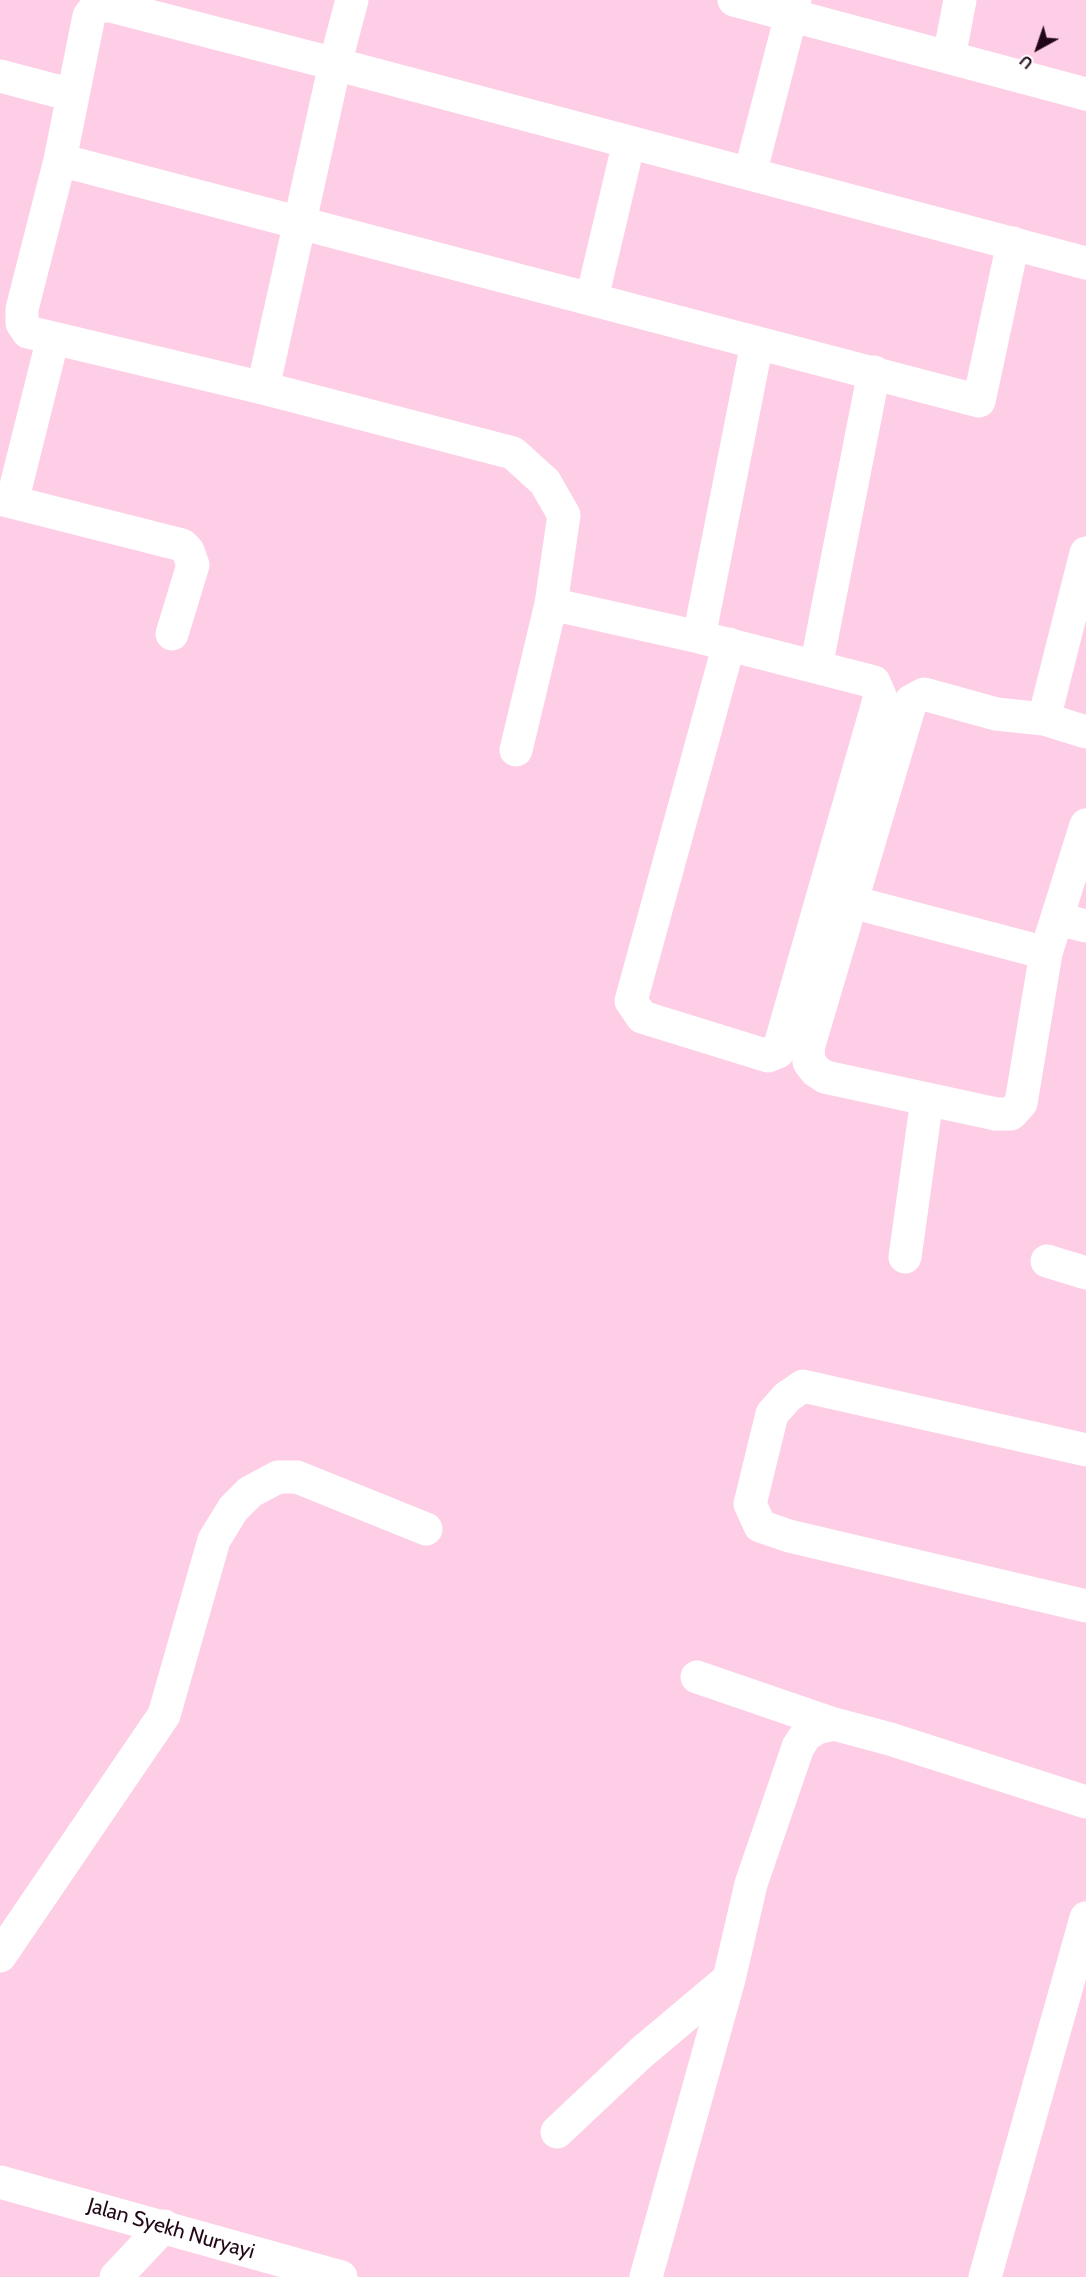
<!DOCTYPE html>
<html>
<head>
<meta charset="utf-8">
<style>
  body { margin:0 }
  #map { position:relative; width:1086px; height:2277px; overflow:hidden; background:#fdcee6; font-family:Cabin,sans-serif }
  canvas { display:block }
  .north { position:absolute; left:1008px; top:18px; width:60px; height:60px; -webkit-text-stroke:4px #fefefe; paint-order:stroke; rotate:220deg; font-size:16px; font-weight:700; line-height:24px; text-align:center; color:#220818 }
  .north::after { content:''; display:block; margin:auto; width:21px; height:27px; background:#220818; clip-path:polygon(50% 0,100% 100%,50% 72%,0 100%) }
</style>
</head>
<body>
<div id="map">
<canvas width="1086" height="2277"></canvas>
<div class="north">U</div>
</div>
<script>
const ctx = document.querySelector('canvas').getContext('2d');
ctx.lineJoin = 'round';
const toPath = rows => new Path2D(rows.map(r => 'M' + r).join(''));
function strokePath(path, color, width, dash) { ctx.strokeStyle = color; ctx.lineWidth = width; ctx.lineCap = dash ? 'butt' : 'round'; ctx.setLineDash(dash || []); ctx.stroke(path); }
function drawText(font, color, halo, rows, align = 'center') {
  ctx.font = font + ' Cabin,sans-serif'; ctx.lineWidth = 6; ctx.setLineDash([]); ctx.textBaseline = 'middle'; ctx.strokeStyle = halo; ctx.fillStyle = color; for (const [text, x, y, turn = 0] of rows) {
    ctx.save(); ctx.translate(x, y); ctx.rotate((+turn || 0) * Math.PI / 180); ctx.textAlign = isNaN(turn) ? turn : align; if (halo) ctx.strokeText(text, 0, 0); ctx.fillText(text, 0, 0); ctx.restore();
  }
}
strokePath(toPath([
  [734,0,1086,94],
  [949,57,960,0],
  [0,76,72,95],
  [60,160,979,401,1013,243],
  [750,174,795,0],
  [592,298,629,142],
  [263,388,335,64,352,0],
  [0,499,182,545,188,551,193,565,172,634],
  [12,502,53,338],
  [551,604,699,637,874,682,880,696,778,1052,768,1056,642,1017,631,1001,729,644],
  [699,637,757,343],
  [816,667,874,372],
  [1044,719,1086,553],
  [1086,732,1044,719,996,714,924,694,911,701,808,1048,809,1062,816,1071,825,1077,996,1114,1011,1114,1021,1103,1046,953,1086,825],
  [516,750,551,604,564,515,545,482,513,453,263,388,28,332,22,323,22,309,60,160,89,16,97,6,111,6,335,64,1086,263],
  [852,902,1046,953],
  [1057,919,1086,926],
  [905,1257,927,1099],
  [1047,1261,1086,1273],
  [1086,1450,803,1386,787,1397,772,1414,750,1504,760,1526,789,1536,1086,1606],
  [697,1677,834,1724],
  [0,1956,164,1715,214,1540,233,1509,250,1492,278,1477,297,1477,426,1529],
  [557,2132,641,2053,729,1979],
  [116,2277,164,2226],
  [646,2277,729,1979,751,1884,798,1747,806,1735,817,1728,834,1724,890,1739,1086,1802],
  [985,2277,1086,1918]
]), '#fff', 33);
strokePath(toPath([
  [0,2182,341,2277]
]), '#fff', 33);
drawText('21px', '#220818', '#fefefe', [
  ["Jalan Syekh Nuryayi",171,2229,16]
]);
</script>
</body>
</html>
